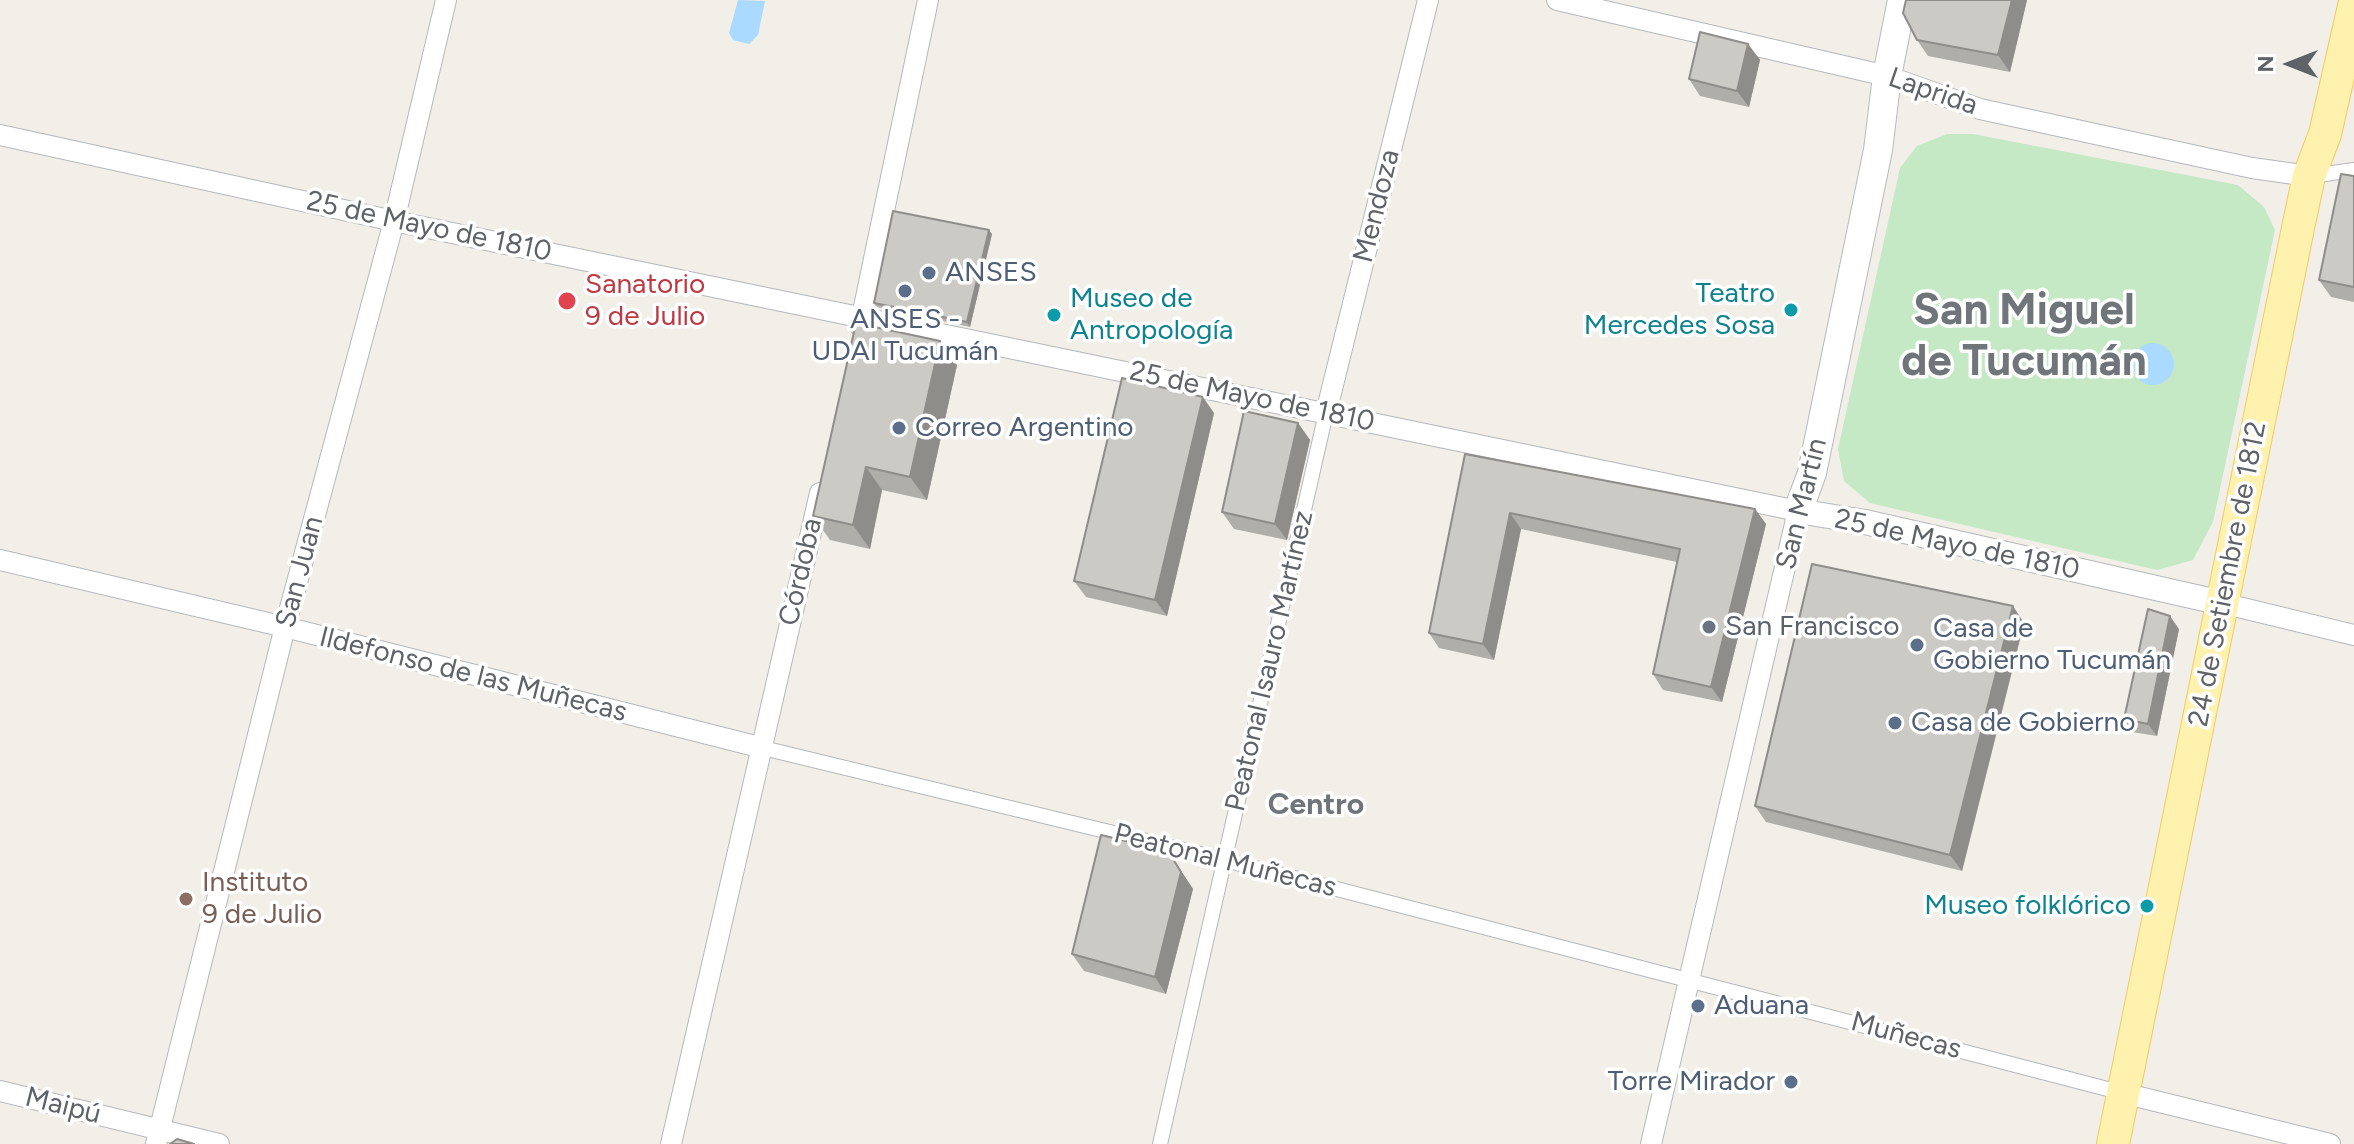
<!DOCTYPE html>
<html>
<head>
<meta charset="utf-8">
<style>
  body { margin:0 }
  #map { position:relative; width:2354px; height:1144px; overflow:hidden; background:#f1efe8; font-family:Figtree,sans-serif }
  canvas { display:block }
  .north { position:absolute; left:2250px; top:24px; width:80px; height:80px; -webkit-text-stroke:6px #fff; paint-order:stroke; rotate:270deg; font-size:22px; font-weight:700; line-height:32px; text-align:center; color:#5f6368 }
  .north::after { content:''; display:block; margin:auto; width:28px; height:36px; background:#5f6368; clip-path:polygon(50% 0,100% 100%,50% 72%,0 100%) }
</style>
</head>
<body>
<div id="map">
<canvas width="2354" height="1144"></canvas>
<div class="north">N</div>
</div>
<script>
const ctx = document.querySelector('canvas').getContext('2d');
ctx.lineJoin = 'round';
function paint(path, color) { ctx.fillStyle = color; ctx.fill(path, 'evenodd'); }
const toPath = rows => new Path2D(rows.map(r => 'M' + r).join(''));
function strokePath(path, color, width, dash) { ctx.strokeStyle = color; ctx.lineWidth = width; ctx.lineCap = dash ? 'butt' : 'round'; ctx.setLineDash(dash || []); ctx.stroke(path); }
function drawText(font, color, halo, rows, align = 'center') {
  ctx.font = font + ' Figtree,sans-serif'; ctx.lineWidth = 7; ctx.setLineDash([]); ctx.textBaseline = 'middle'; ctx.strokeStyle = halo; ctx.fillStyle = color; for (const [text, x, y, turn = 0] of rows) {
    ctx.save(); ctx.translate(x, y); ctx.rotate((+turn || 0) * Math.PI / 180); ctx.textAlign = isNaN(turn) ? turn : align; if (halo) ctx.strokeText(text, 0, 0); ctx.fillText(text, 0, 0); ctx.restore();
  }
}
paint(toPath([
  [1947,134,1973,134,2238,185,2264,207,2275,230,2213,522,2193,560,2157,570,1870,503,1844,481,1838,449,1900,168,1917,146]
]), '#c5e8c5');
paint(toPath([
  [738,0,765,1,758,35,749,44,733,40,729,33],
  '2132 364a21 21 0 1 1 42 0a21 21 0 1 1-42 0Z'
]), '#aadaff');
const pedestrian = toPath([
  [2311,176,2354,170],
  [759,747,1225,860,2123,1093],
  [1160,1144,1326,413]
]);
const minor = toPath([
  [1557,0,1887,76,1980,109,2252,168,2309,176],
  [0,135,394,221,1798,511,1651,1144],
  [860,326,928,0],
  [1326,413,1428,0],
  [0,560,285,627,759,747],
  [2222,603,2354,635],
  [0,1091,219,1144],
  [2123,1093,2330,1144],
  [156,1144,285,627,394,221,446,0],
  [671,1144,820,493]
]);
const tertiary = toPath([
  [1798,511,1865,522,2222,603]
]);
const secondary = toPath([
  [1798,511,1812,473,1878,150,1887,76,1902,0]
]);
const primary = toPath([
  [2113,1144,2298,228,2309,176,2325,134,2354,6]
]);
strokePath(pedestrian, '#b5b8bc', 16);
strokePath(minor, '#b5b8bc', 22);
strokePath(tertiary, '#b5b8bc', 26);
strokePath(secondary, '#b6babf', 30);
strokePath(primary, '#f2c960', 34);
strokePath(pedestrian, '#fff', 14);
strokePath(minor, '#fff', 20);
strokePath(tertiary, '#fff', 24);
strokePath(secondary, '#fff', 28);
strokePath(primary, '#fff2af', 32);
paint(toPath([
  [1906,0,2027,0,2010,72,1928,56,1917,40],
  [1748,44,1760,60,1749,107,1700,96,1689,79],
  [2354,176,2354,302,2331,297,2319,280],
  [992,234,970,327,877,307,874,303],
  [957,365,927,500,882,490,870,549,830,540,813,516],
  [1214,413,1167,616,1086,597,1074,581],
  [1298,423,1310,440,1287,540,1234,529,1222,512],
  [1465,454,1755,509,1766,524,1722,702,1663,690,1653,674,1677,562,1521,529,1494,660,1439,648,1429,633],
  [2024,623,1962,871,1766,822,1755,806],
  [2179,629,2157,736,2132,732,2124,719],
  [1168,851,1193,889,1166,994,1084,971,1072,954]
]), '#afaea9');
paint(toPath([
  [2012,0,2027,0,2010,72,1998,55],
  [1748,44,1760,60,1749,107,1737,91],
  [989,230,992,234,970,327,967,322],
  [940,341,957,365,927,500,910,477],
  [1203,397,1214,413,1167,616,1155,600],
  [1298,423,1310,440,1287,540,1275,524],
  [866,467,882,490,870,549,853,525],
  [1755,509,1766,524,1722,702,1711,687],
  [1510,513,1521,529,1494,660,1483,644],
  [2013,606,2024,623,1962,871,1950,855],
  [2170,616,2179,629,2157,736,2148,724],
  [1168,851,1193,889,1166,994,1155,977]
]), '#8f8d8a');
const building = toPath([
  [1906,0,2012,0,1998,55,1917,40,1903,13,1906,0],
  [1700,32,1748,44,1737,91,1689,79,1700,32],
  [2341,174,2354,176,2354,287,2319,280,2341,174],
  [893,211,989,230,967,322,874,303,893,211],
  [856,323,940,341,910,477,866,467,853,525,813,516,856,323],
  [1122,378,1203,397,1155,600,1074,581,1122,378],
  [1244,411,1298,423,1275,524,1222,512,1244,411],
  [1465,454,1755,509,1711,687,1653,674,1680,549,1510,513,1483,644,1429,633,1465,454],
  [1812,564,2013,606,1950,855,1755,806,1812,564],
  [2148,609,2170,616,2148,724,2124,719,2148,609],
  [1101,835,1168,851,1181,872,1155,977,1072,954,1101,835],
  [177,1139,194,1144,170,1144,177,1139]
]);
paint(building, '#cccac5');
strokePath(building, '#8f8d8a', 2);
for (const [x, y, r, color] of [
  [929,273,8,"#5c6f8a"],
  [905,291,8,"#5c6f8a"],
  [567,301,10,"#e0444e"],
  [1791,310,8,"#0f9aa8"],
  [1054,315,8,"#0f9aa8"],
  [899,428,8,"#5c6f8a"],
  [1709,627,8,"#6b7280"],
  [1917,645,8,"#5c6f8a"],
  [1895,723,8,"#5c6f8a"],
  [186,899,8,"#8d6e63"],
  [2147,906,8,"#0f9aa8"],
  [1698,1006,8,"#5c6f8a"],
  [1791,1082,8,"#5c6f8a"]
]) { const dot = new Path2D(); dot.arc(x, y, r, 0, 2 * Math.PI); ctx.fillStyle = color; ctx.fill(dot); strokePath(dot, '#fff', 3); }
drawText('28px', '#5f6368', '#fff', [
  ["Laprida",1933,92,19],
  ["Mendoza",1377,206,-76],
  ["25 de Mayo de 1810",429,227,12],
  ["25 de Mayo de 1810",1252,397,12],
  ["San Martín",1802,504,-76],
  ["25 de Mayo de 1810",1957,545,12],
  ["San Juan",300,572,-75],
  ["Córdoba",801,572,-77],
  ["24 de Setiembre de 1812",2228,574,-79],
  ["Peatonal Isauro Martínez",1270,661,-77],
  ["Ildefonso de las Muñecas",473,675,14],
  ["Peatonal Muñecas",1225,861,14],
  ["Muñecas",1906,1036,15],
  ["Maipú",63,1106,14]
]);
drawText('28px', '#4e5e75', '#fff', [
  ["ANSES",945,273],
  ["ANSES -",905,320,"center"],
  ["UDAI Tucumán",905,352,"center"],
  ["Correo Argentino",915,428],
  ["Casa de",1933,629],
  ["Gobierno Tucumán",1933,661],
  ["Casa de Gobierno",1911,723],
  ["Aduana",1714,1006],
  ["Torre Mirador",1775,1082,"right"]
], 'left');
drawText('28px', '#be3a42', '#fff', [
  ["Sanatorio",585,285],
  ["9 de Julio",585,317]
], 'left');
drawText('28px', '#0d838f', '#fff', [
  ["Teatro",1775,294],
  ["Mercedes Sosa",1775,326],
  ["Museo de",1070,299,"left"],
  ["Antropología",1070,331,"left"],
  ["Museo folklórico",2131,906]
], 'right');
drawText('28px', '#5b616d', '#fff', [
  ["San Francisco",1725,627]
], 'left');
drawText('28px', '#785e54', '#fff', [
  ["Instituto",202,883],
  ["9 de Julio",202,915]
], 'left');
drawText('bold 30px', '#70757a', '#fff', [
  ["Centro",1316,805]
]);
drawText('bold 44px', '#70757a', '#fff', [
  ["San Miguel",2024,311],
  ["de Tucumán",2024,362]
]);
</script>
</body>
</html>
